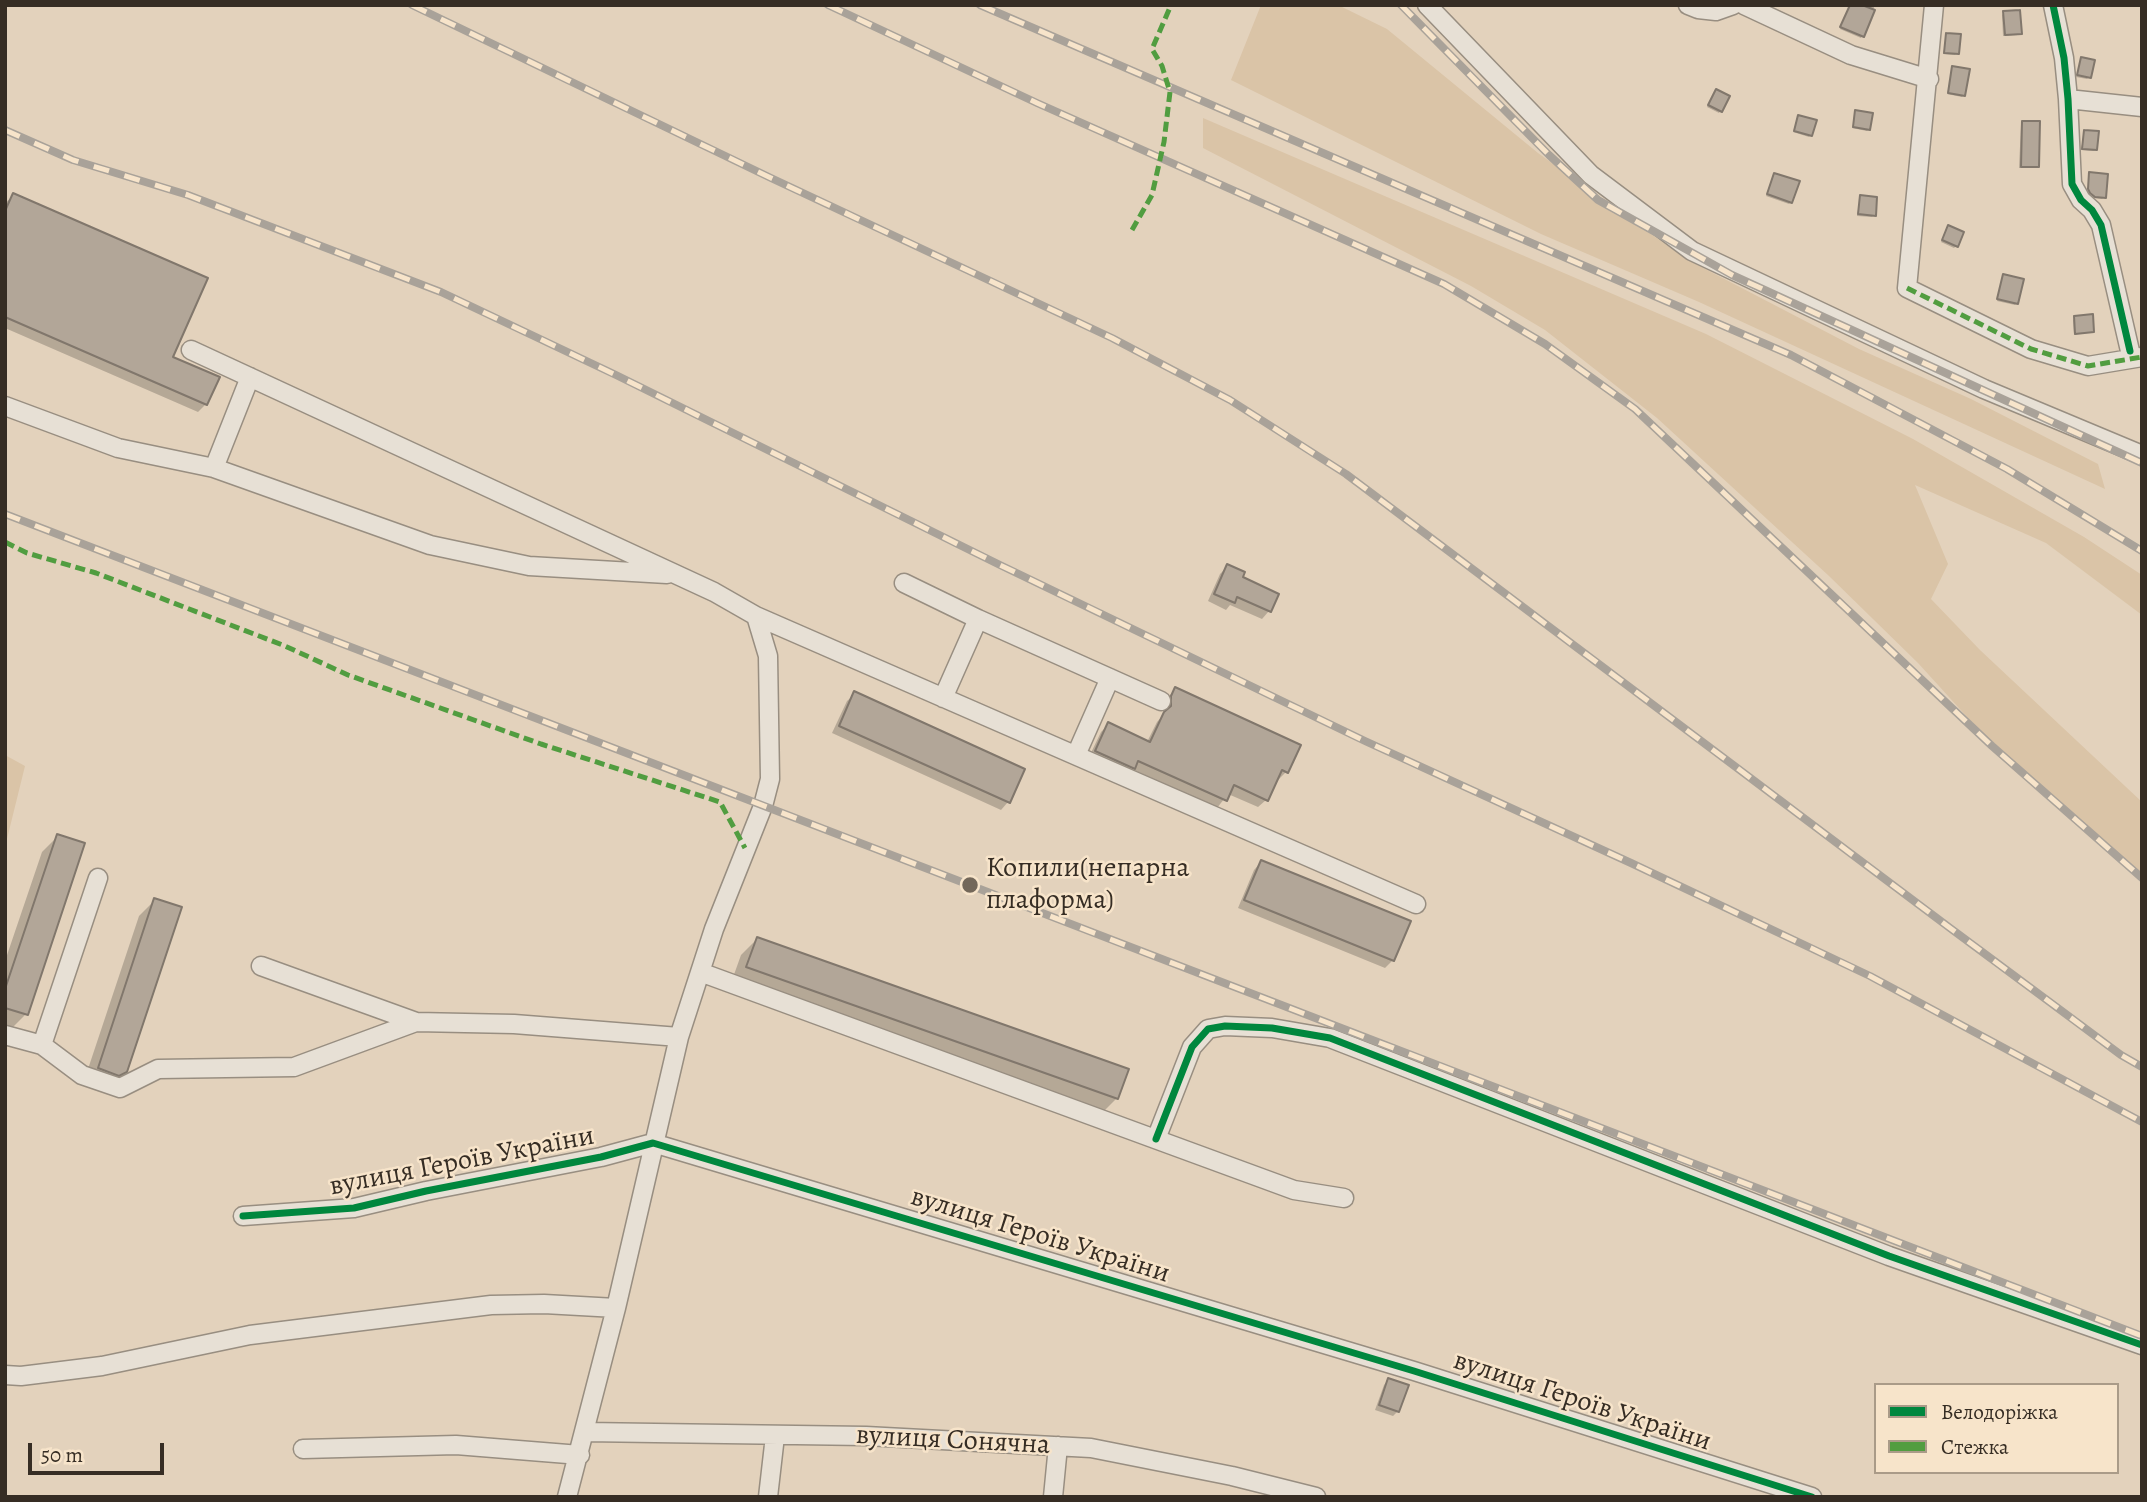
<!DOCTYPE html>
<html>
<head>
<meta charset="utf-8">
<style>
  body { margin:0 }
  #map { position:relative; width:2147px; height:1502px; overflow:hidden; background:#e3d2bc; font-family:Alegreya,serif }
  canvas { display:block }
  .frame { position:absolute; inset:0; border:7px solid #362d24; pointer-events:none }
  .legend { position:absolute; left:1874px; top:1383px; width:245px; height:91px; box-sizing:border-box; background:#f7e4ca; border:2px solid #aa9b88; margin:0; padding:9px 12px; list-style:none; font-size:21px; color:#362d24 }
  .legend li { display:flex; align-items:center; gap:14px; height:35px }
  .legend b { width:35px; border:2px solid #aa9b88 }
  .scale { position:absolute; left:28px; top:1443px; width:136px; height:32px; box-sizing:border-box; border:4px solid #362d24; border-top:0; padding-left:9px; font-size:21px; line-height:24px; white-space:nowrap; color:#362d24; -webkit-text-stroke:5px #f7e4ca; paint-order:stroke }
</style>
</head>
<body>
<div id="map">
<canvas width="2147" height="1502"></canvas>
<div class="frame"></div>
<ul class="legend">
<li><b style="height:9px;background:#00873e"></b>Велодоріжка</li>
<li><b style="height:9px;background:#519d40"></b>Стежка</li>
</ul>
<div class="scale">50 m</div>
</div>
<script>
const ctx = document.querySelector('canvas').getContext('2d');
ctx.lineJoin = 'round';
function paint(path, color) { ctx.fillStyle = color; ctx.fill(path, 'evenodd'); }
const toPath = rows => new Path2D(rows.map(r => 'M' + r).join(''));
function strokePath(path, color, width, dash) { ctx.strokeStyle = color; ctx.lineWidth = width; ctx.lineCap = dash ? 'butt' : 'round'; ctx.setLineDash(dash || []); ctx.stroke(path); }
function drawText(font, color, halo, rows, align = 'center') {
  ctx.font = font + ' Alegreya,serif'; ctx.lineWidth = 5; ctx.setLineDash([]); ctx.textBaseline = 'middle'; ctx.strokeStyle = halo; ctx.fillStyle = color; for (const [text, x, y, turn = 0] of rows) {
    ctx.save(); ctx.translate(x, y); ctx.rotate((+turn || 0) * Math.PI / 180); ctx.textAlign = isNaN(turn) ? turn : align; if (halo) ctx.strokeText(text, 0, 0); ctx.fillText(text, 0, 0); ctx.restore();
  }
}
paint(toPath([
  [1261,5,1338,5,1387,29,1538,153,1686,259,1859,349,1971,399,2098,464,2105,489,1699,302,1541,234,1231,80],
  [1203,118,1706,334,1913,439,2084,537,2142,575,2142,615,2046,543,1915,485,1948,564,1931,599,1980,650,2142,802,2142,878,1999,752,1918,663,1829,576,1657,418,1545,330,1471,286,1203,148],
  [5,755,25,766,5,847]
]), '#dac4a7');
paint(toPath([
  [1852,5,1875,5,1861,38,1840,29],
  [2004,13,2020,33,2018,35,2003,36,2002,15],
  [1947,35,1957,53,1955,55,1943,54],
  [2081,59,2089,77,2087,79,2076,77],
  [1953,68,1964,95,1962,97,1947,94],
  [1714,93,1728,97,1719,113,1707,107],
  [1856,112,1869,129,1867,131,1852,128],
  [1797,119,1811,135,1809,137,1793,132],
  [2023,122,2037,167,2035,168,2019,168,2021,124],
  [2084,132,2096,149,2094,151,2081,150],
  [2090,174,2104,197,2102,199,2093,198,2087,192],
  [1773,177,1791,202,1789,204,1766,196],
  [13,196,171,358,206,404,198,412,5,328,5,203],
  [1860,197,1874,215,1872,217,1857,216],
  [1947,229,1956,246,1954,248,1941,242],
  [2004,276,2017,303,2015,305,1997,301],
  [2075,318,2092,331,2074,335,2073,320],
  [1228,566,1269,611,1262,619,1230,605,1226,610,1208,601,1220,574],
  [1176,689,1298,746,1286,772,1278,780,1276,779,1266,800,1258,807,1228,794,1217,808,1132,769,1125,775,1088,759,1101,732,1109,724,1147,742,1157,722,1164,714,1164,706,1168,697],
  [855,694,1008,802,1001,810,832,733,847,701],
  [58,836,26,1014,10,1030,5,1028,5,961,42,852],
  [1261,862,1393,960,1385,968,1238,908,1254,870],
  [155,900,126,1071,109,1087,83,1084,139,916],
  [757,939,1117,1098,1101,1114,731,983,741,955],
  [1388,1380,1398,1411,1393,1416,1375,1410,1384,1385]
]), '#0003');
const building = toPath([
  [1850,5,1862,5,1875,10,1864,37,1840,27,1850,5],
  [2020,10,2022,34,2005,35,2003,11,2020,10],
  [1946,33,1961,34,1959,54,1944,53,1946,33],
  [2081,57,2095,60,2091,78,2077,75,2081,57],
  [1952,66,1970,69,1965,96,1948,93,1952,66],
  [1716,89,1730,96,1722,112,1708,105,1716,89],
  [1855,110,1873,113,1870,130,1853,127,1855,110],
  [1798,115,1817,120,1812,136,1794,131,1798,115],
  [2022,121,2040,121,2039,167,2021,167,2022,121],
  [2084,130,2099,131,2097,150,2082,149,2084,130],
  [2089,172,2108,174,2106,198,2095,197,2090,193,2088,189,2089,172],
  [1774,173,1800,181,1792,203,1767,194,1774,173],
  [13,193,208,278,173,357,220,377,207,405,5,317,5,211,13,193],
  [1860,195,1877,197,1876,216,1858,214,1860,195],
  [1948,225,1964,232,1958,247,1942,240,1948,225],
  [2003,274,2024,279,2018,304,1997,299,2003,274],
  [2093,314,2094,332,2075,334,2074,316,2093,314],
  [1227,564,1245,572,1243,577,1279,594,1271,612,1237,597,1235,603,1214,594,1227,564],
  [1175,687,1301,745,1288,773,1282,770,1268,801,1234,785,1227,801,1138,761,1135,769,1095,751,1108,722,1150,742,1164,712,1171,706,1171,696,1175,687],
  [854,691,1025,769,1010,803,839,726,854,691],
  [57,834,85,843,28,1015,5,1008,5,989,57,834],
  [1261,860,1411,921,1394,961,1244,900,1261,860],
  [154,898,182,907,127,1072,119,1076,98,1068,154,898],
  [757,937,1129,1069,1118,1099,746,967,757,937],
  [1388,1378,1409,1385,1399,1412,1379,1405,1388,1378]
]);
paint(building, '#b2a698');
strokePath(building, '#81776c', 2);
const minor = toPath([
  [1427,5,1591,175,1692,251,1984,389,2142,455],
  [1688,5,1698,9,1716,11,1733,5],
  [1744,5,1851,55,1929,79],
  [1934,5,1907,288,2031,349,2088,366,2142,357],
  [2053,5,2064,58,2068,99,2072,184,2081,200,2092,210,2101,225,2130,351],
  [2068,99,2142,107],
  [191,350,714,592,756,616,768,656,770,779,763,806,714,929,679,1037,616,1308,567,1497],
  [5,406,118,448,214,468,250,377],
  [214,468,430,545,529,566,667,574],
  [904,583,978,619,943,698],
  [756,616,1416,904],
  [978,619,1161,701],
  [1076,755,1110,678],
  [261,966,416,1022,514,1024,679,1037],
  [700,972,1294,1190,1344,1198],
  [5,1035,42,1045,98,878],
  [42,1045,82,1075,120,1088,158,1069,294,1067,416,1022],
  [1156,1139,1192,1047,1208,1029,1225,1026,1272,1028,1330,1038,1889,1256,2142,1345],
  [243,1216,354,1208,426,1191,601,1157,653,1143,1414,1371,1812,1497],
  [5,1375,21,1376,102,1366,250,1335,491,1305,544,1304,616,1308],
  [585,1432,866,1436,1091,1448,1232,1476,1316,1497],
  [303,1449,456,1445,580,1455],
  [768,1497,775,1436],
  [1053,1497,1058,1446]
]);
strokePath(minor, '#988e81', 21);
strokePath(minor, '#e7e0d5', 18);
const rail = toPath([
  [412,5,771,178,1112,338,1230,400,1346,474,1950,928,2121,1055,2142,1067],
  [828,5,1037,103,1444,284,1545,344,1635,409,1992,746,2142,878],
  [980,5,1791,355,2007,469,2142,551],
  [1401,5,1549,155,1598,200,1732,275,2142,463],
  [5,130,73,160,188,195,441,292,616,375,1000,565,1365,741,1631,863,1870,976,2142,1122],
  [5,514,2142,1336]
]);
strokePath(rail, '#a9a299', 8);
strokePath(rail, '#f7e4ca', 5, [16]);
strokePath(toPath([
  [1132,230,1152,195,1164,142,1170,92,1162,66,1152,49,1171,5],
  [1907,288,2031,349,2088,366,2142,357],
  [5,542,27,553,96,573,285,646,348,675,541,744,720,802,745,848]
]), '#519d40', 5, [10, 5]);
strokePath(toPath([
  [2053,5,2064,58,2068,99,2072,184,2081,200,2092,210,2101,225,2130,351],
  [1156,1139,1192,1047,1208,1029,1225,1026,1272,1028,1330,1038,1889,1256,2142,1345],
  [243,1216,354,1208,426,1191,601,1157,653,1143,1414,1371,1812,1497]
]), '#00873e', 7);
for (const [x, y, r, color] of [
  [970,885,9,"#736759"]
]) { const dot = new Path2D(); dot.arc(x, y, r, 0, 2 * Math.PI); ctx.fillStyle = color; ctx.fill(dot); strokePath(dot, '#f7e4ca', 2.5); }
drawText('28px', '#362d24', '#f7e4ca', [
  ["Копили(непарна",986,869],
  ["плаформа)",986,901]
], 'left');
drawText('28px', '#362d24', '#f7e4ca', [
  ["вулиця Героїв України",462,1162,-11],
  ["вулиця Героїв України",1040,1236,17],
  ["вулиця Героїв України",1582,1402,18],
  ["вулиця Сонячна",953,1441,3]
]);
</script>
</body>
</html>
